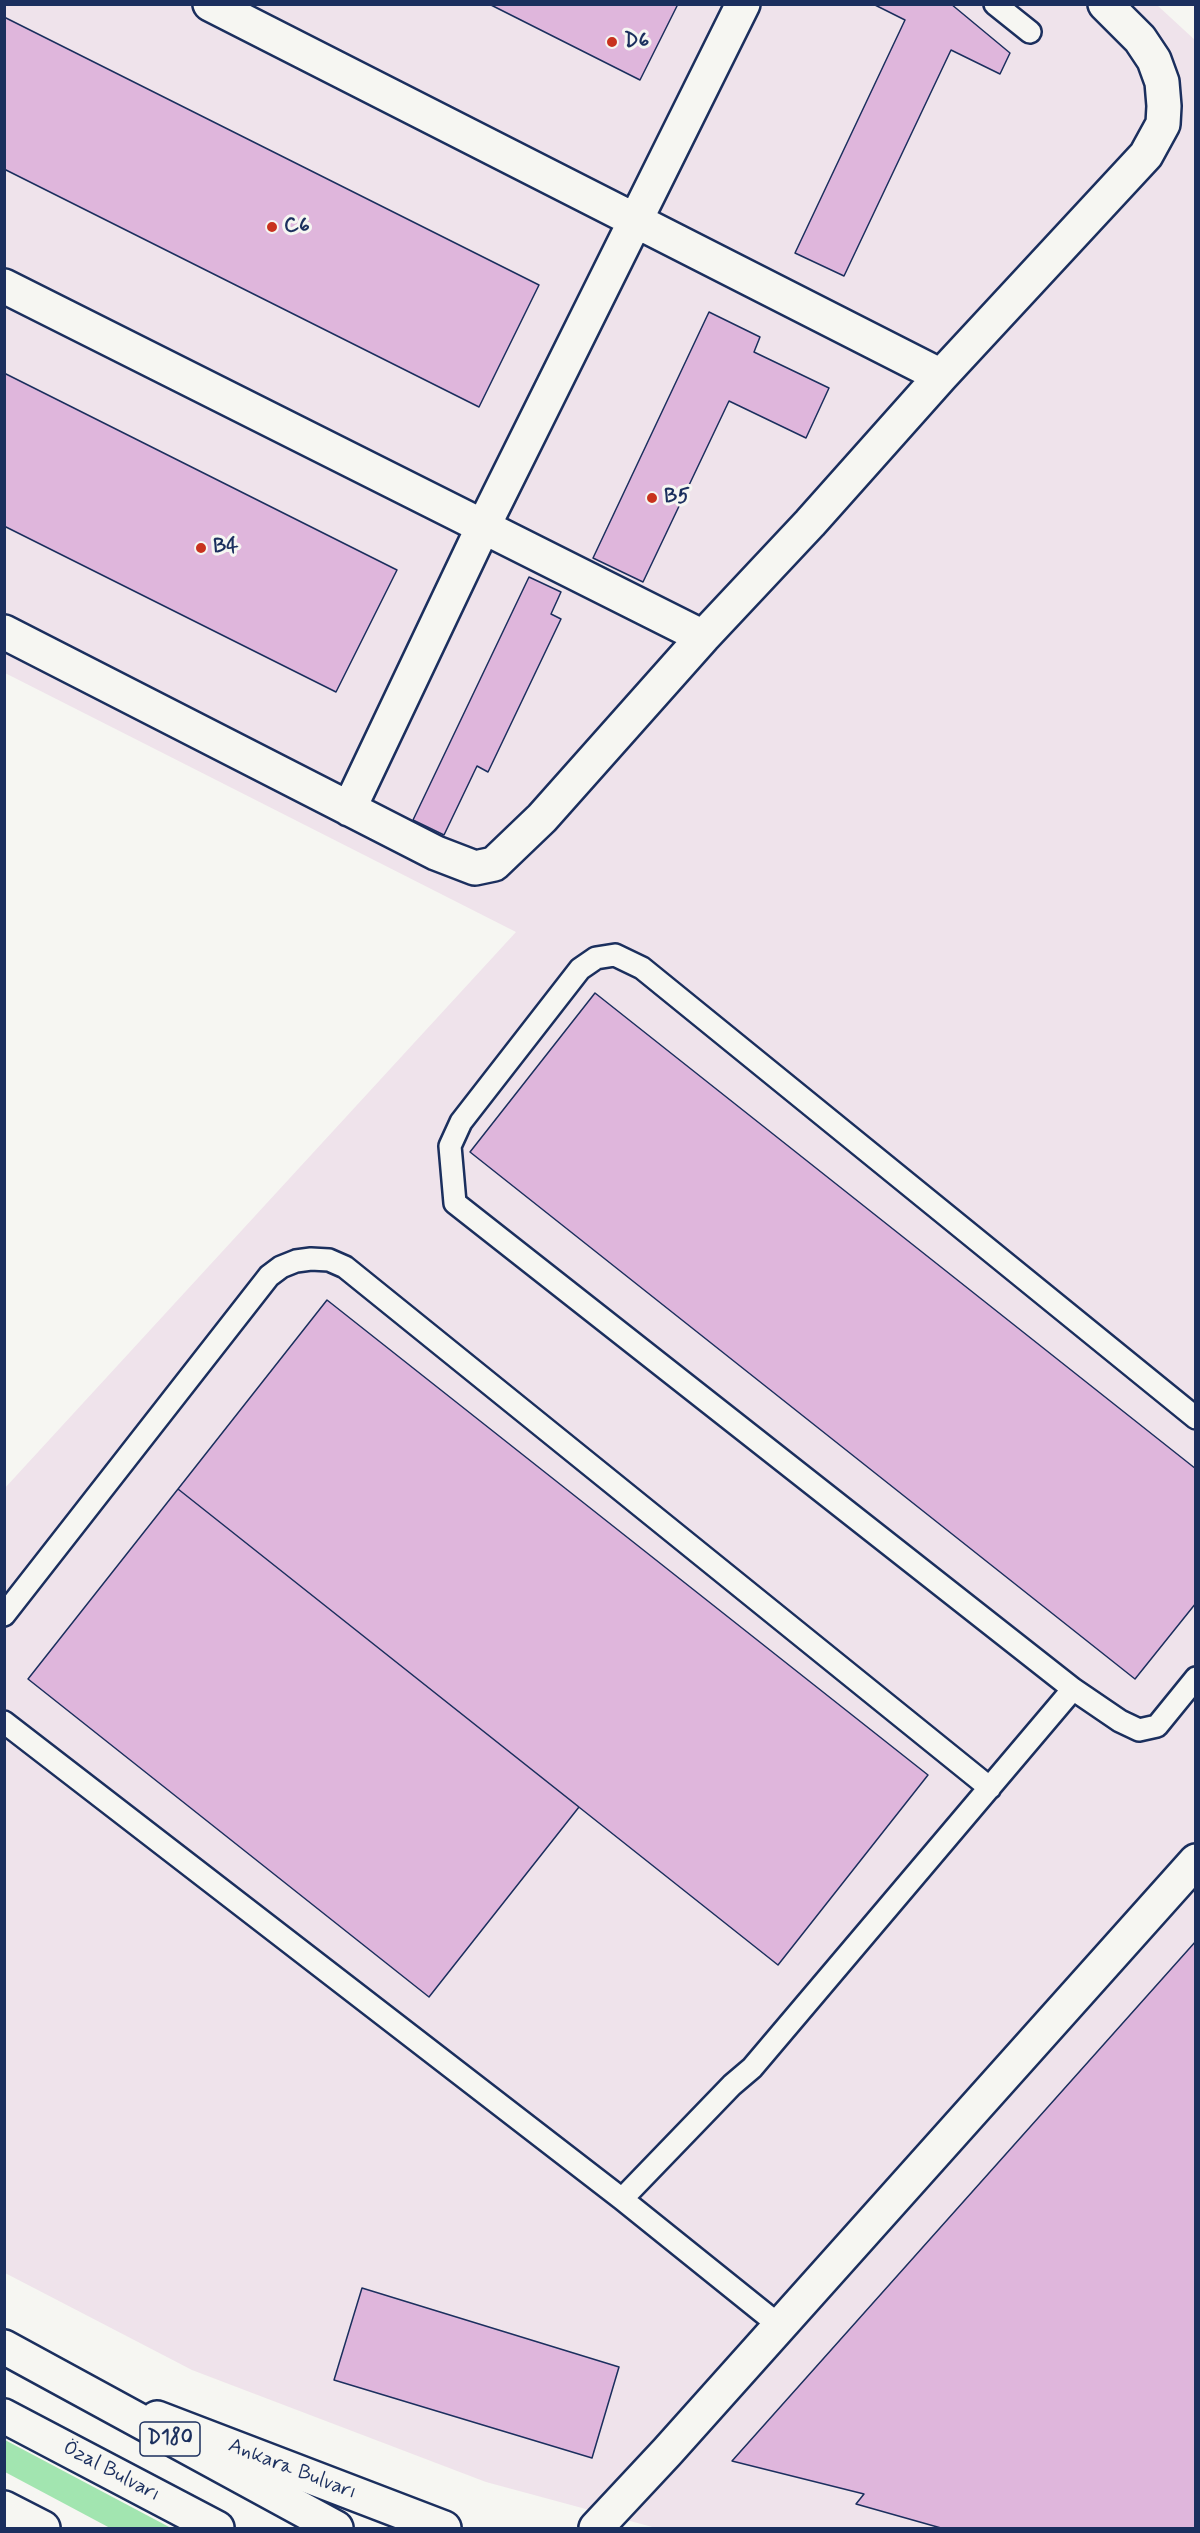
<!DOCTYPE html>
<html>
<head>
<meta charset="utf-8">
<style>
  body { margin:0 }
  #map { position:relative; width:1200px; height:2533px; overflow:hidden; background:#f6f6f2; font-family:Mynerve,sans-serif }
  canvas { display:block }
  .frame { position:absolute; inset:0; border:6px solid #1b2f5e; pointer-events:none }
</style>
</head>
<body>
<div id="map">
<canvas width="1200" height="2533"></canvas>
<div class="frame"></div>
</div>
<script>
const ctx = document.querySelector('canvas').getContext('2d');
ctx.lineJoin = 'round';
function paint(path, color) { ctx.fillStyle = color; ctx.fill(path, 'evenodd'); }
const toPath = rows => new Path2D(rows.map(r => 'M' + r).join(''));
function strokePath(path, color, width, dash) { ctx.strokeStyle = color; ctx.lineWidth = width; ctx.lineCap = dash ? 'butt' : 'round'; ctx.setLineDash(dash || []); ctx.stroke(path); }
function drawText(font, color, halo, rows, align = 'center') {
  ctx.font = font + ' Mynerve,sans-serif'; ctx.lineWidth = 6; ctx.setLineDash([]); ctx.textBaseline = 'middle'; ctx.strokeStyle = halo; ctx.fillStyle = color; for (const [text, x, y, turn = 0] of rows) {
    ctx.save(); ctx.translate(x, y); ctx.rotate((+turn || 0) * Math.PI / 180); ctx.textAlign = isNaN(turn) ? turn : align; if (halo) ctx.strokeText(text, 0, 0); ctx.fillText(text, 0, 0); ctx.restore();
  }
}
paint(toPath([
  [5,5,1157,5,1196,41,1195,2528,656,2528,486,2482,192,2370,5,2273,4,1489,516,932,5,673]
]), '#efe3eb');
paint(toPath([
  [5,2440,171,2528,110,2528,5,2472]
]), '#a2e5b0');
const building = toPath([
  [489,4,678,4,640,80,489,4],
  [873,4,951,4,1010,53,1000,74,951,50,844,276,795,253,905,20,873,4],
  [4,17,539,285,479,407,4,169,4,17],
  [709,312,760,337,754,352,829,388,806,438,729,401,643,582,593,558,709,312],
  [4,373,397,570,336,692,4,526,4,373],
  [529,577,561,592,551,614,561,619,488,772,477,766,444,835,413,820,529,577],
  [595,993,1196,1469,1196,1603,1135,1679,470,1152,595,993],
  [327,1300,928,1775,778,1965,178,1489,327,1300],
  [178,1489,579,1807,429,1997,28,1679,178,1489],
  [1196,1941,1196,2528,941,2528,856,2504,864,2494,732,2461,1196,1941],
  [362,2288,619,2367,592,2458,334,2380,362,2288]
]);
paint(building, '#dfb6dc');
strokePath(building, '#1b2f5e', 1.5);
const service = toPath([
  [995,4,1030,32],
  [1196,1418,642,968,615,955,596,958,580,969,461,1122,450,1146,455,1203,1073,1689,1120,1721,1139,1730,1157,1726,1196,1678],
  [4,1615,269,1276,281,1267,296,1261,311,1259,329,1260,345,1267,990,1788],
  [4,1722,622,2199,780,2326],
  [622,2199,732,2085,752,2068,1073,1689]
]);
const minor = toPath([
  [210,4,941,376],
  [4,286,703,637],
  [4,632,436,853,475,868,494,864,542,818,703,637,810,523,941,376,1146,155,1163,124,1164,106,1162,82,1154,60,1140,39,1105,4],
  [349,809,483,527,743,4],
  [596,2528,667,2452,1196,1861]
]);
const secondary = toPath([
  [157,2418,444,2528]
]);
const trunk = toPath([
  [4,2347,336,2528],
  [4,2416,217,2528],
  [4,2508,43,2528]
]);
strokePath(service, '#1b2f5e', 26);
strokePath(minor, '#1b2f5e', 38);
strokePath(secondary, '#1b2f5e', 38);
strokePath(trunk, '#1b2f5e', 38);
strokePath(service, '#f6f6f2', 21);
strokePath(minor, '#f6f6f2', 33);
strokePath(secondary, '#f6f6f2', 33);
strokePath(trunk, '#f6f6f2', 33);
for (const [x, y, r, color] of [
  [612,42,6,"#c8321e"],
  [272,227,6,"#c8321e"],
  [652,498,6,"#c8321e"],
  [201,548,6,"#c8321e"]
]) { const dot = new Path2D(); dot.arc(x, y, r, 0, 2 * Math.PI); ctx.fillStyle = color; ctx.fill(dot); strokePath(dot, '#f6f6f2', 2); }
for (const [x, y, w] of [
  [170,2439,60]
]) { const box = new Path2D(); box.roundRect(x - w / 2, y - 17, w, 34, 4.5); ctx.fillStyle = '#f6f6f2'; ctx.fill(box); strokePath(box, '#1b2f5e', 1.5); }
drawText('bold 20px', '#1b2f5e', null, [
  ["D180",170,2439]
]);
drawText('bold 21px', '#1b2f5e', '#f6f6f2', [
  ["D6",624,42],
  ["C6",284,227],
  ["B5",664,498],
  ["B4",213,548]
], 'left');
drawText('21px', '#1b2f5e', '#f6f6f2', [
  ["Ankara Bulvarı",292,2470,21],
  ["Özal Bulvarı",111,2472,28]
]);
</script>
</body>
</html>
